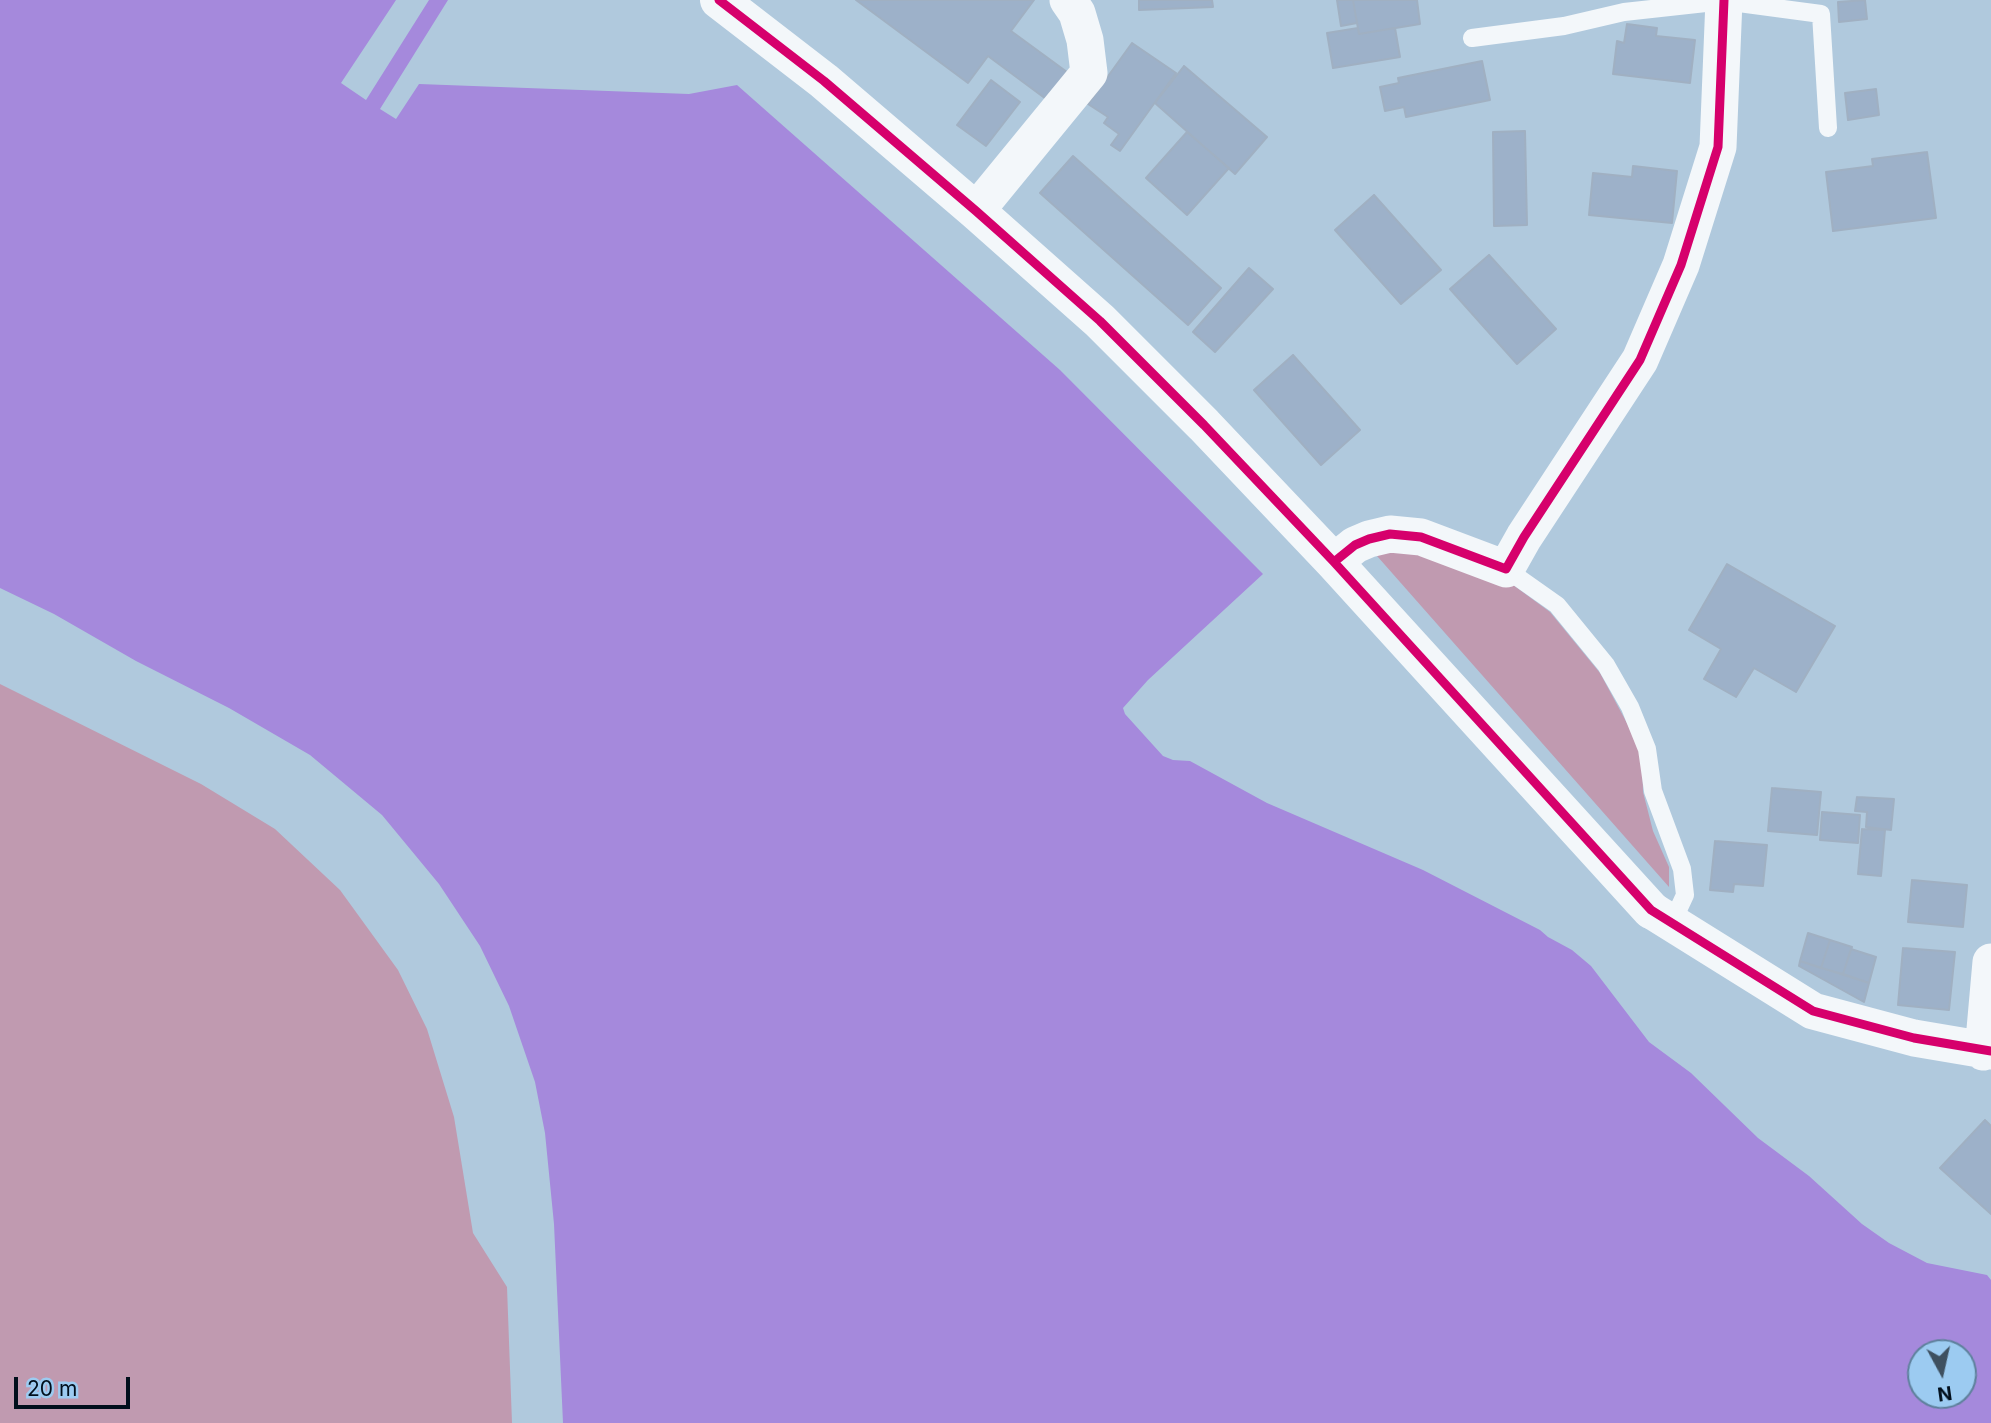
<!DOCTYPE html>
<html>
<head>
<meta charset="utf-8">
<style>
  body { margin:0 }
  #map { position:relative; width:1991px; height:1423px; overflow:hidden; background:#b0c9dd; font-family:Inter,sans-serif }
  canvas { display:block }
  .north { position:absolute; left:1907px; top:1339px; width:70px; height:70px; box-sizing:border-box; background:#9ccbf1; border:2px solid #5e809c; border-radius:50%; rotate:172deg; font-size:19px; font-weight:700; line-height:28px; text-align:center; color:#010f1c }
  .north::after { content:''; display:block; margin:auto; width:24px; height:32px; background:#3e5060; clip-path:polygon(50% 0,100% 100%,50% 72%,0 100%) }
  .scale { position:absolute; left:14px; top:1377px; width:116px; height:32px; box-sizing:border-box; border:4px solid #010f1c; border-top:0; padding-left:9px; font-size:21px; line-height:24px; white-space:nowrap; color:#010f1c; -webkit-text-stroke:5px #9ccbf1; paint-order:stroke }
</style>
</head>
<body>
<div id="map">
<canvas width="1991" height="1423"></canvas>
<div class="north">N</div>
<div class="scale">20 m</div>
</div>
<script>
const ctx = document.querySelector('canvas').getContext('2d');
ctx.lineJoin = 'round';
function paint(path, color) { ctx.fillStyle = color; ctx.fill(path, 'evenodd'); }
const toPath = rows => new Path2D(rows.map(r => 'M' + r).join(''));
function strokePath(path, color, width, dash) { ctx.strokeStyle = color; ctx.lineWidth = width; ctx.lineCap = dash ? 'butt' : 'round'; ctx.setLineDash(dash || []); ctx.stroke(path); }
paint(toPath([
  [1390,543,1509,582,1550,612,1600,673,1642,751,1643,792,1653,831,1669,867,1669,887,1370,548],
  [0,684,201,784,275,829,340,890,398,970,427,1029,454,1117,473,1233,507,1287,512,1423,0,1423]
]), '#c09ab0');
paint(toPath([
  [0,0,396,0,341,83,366,100,429,0,448,0,380,109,396,119,419,84,689,94,737,85,1060,370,1263,574,1148,680,1123,708,1125,714,1163,756,1173,760,1190,761,1267,803,1423,870,1540,930,1548,937,1572,950,1591,966,1649,1042,1691,1073,1758,1138,1809,1176,1862,1224,1889,1243,1927,1263,1987,1275,1991,1280,1991,1423,563,1423,554,1224,545,1133,535,1082,509,1006,480,946,439,884,382,815,310,755,229,708,136,661,54,614,0,588],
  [1921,1353,1963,1353,1963,1395,1921,1395]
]), '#a589dc');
const building = toPath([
  [856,0,1034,0,1011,31,1067,72,1046,99,988,56,968,83,856,0],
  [1139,0,1212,0,1213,7,1139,10,1139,0],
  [1337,0,1353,0,1357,23,1341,26,1337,0],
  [1353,0,1417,0,1420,24,1359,34,1353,0],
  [1865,0,1867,19,1839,22,1838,2,1865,0],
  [1627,24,1657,28,1656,36,1695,40,1690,83,1613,74,1617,41,1624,43,1627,24],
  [1358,28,1359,34,1395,28,1400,57,1333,68,1327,33,1358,28],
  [1132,43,1176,73,1120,151,1111,145,1119,134,1104,123,1108,117,1088,104,1132,43],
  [1482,61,1490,100,1406,117,1404,107,1385,111,1380,87,1399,83,1398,78,1482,61],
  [1184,66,1267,137,1235,174,1155,103,1184,66],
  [991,80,1020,102,986,146,957,125,991,80],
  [1876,89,1879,115,1848,120,1845,93,1876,89],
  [1525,131,1527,225,1494,226,1493,132,1525,131],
  [1187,132,1229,168,1187,215,1146,178,1187,132],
  [1927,152,1936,218,1833,231,1826,172,1873,166,1872,159,1927,152],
  [1073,156,1221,288,1188,325,1040,193,1073,156],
  [1633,166,1677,171,1672,223,1589,215,1593,173,1632,177,1633,166],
  [1374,195,1441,270,1401,304,1335,230,1374,195],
  [1489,255,1556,329,1517,364,1450,289,1489,255],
  [1249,268,1273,289,1215,352,1193,332,1249,268],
  [1293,355,1360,430,1321,465,1254,390,1293,355],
  [1727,564,1835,626,1796,692,1754,668,1736,697,1704,679,1721,649,1689,630,1727,564],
  [1772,788,1821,792,1817,835,1768,831,1772,788],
  [1857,797,1894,799,1891,830,1866,827,1867,812,1855,811,1857,797],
  [1822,812,1860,815,1858,843,1820,840,1822,812],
  [1862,829,1885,830,1881,876,1858,874,1862,829],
  [1715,841,1767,845,1763,886,1734,884,1733,892,1710,890,1715,841],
  [1912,880,1967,885,1963,927,1908,922,1912,880],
  [1808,933,1830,940,1821,968,1800,961,1808,933],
  [1830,940,1852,947,1843,974,1821,968,1830,940],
  [1903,948,1955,952,1949,1010,1898,1005,1903,948],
  [1851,949,1876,957,1869,983,1843,974,1851,949],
  [1800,961,1869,983,1864,1002,1799,966,1800,961],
  [1985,1120,1991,1126,1991,1214,1940,1168,1985,1120]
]);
paint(building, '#9db1c9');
strokePath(building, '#a0b0c2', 2);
strokePath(toPath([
  [1472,38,1564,26,1624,12,1724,1,1821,14,1828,128],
  [1506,569,1557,605,1606,665,1630,707,1647,749,1653,791,1682,869,1685,895,1672,923]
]), '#f3f7fa', 18);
strokePath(toPath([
  [976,211,1089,73,1085,40,1077,13,1068,0],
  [1334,562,1355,545,1369,539,1390,534,1421,537,1506,569,1524,537,1640,360,1681,265,1718,147,1724,0],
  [1651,910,1813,1011,1914,1038,1991,1051],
  [1983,1052,1991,962]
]), '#f3f7fa', 37);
strokePath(toPath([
  [719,0,824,81,976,211,1100,321,1204,425,1334,562,1651,910]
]), '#f3f7fa', 38);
strokePath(toPath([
  [719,0,824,81,976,211,1100,321,1204,425,1334,562,1651,910,1813,1011,1914,1038,1991,1051],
  [1334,562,1355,545,1369,539,1390,534,1421,537,1506,569,1524,537,1640,360,1681,265,1718,147,1724,0]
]), '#d6006c', 9);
</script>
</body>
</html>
